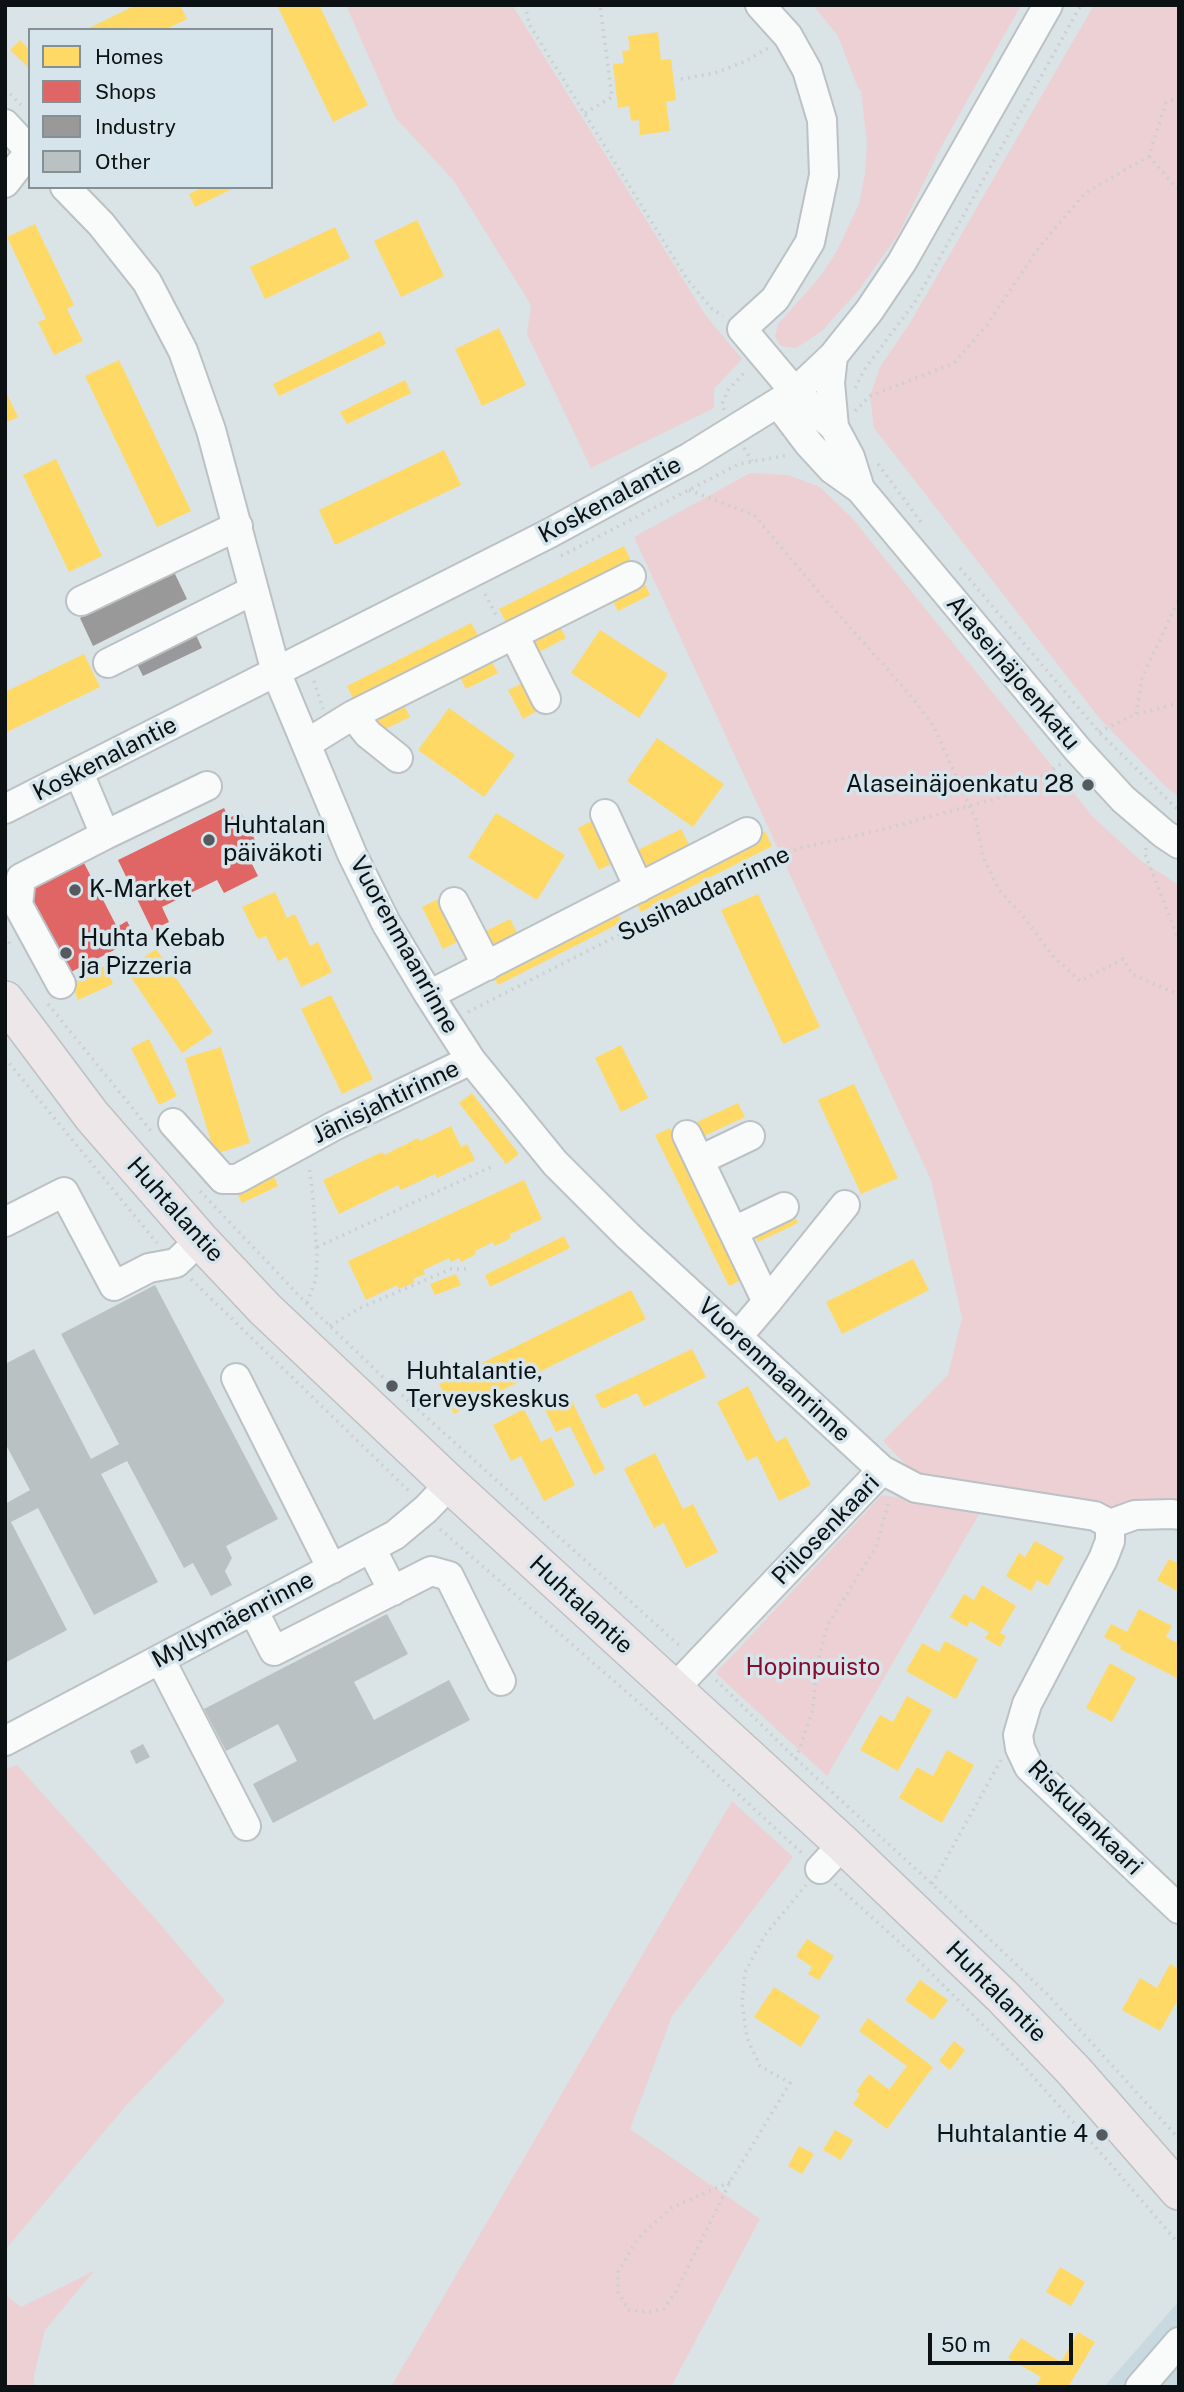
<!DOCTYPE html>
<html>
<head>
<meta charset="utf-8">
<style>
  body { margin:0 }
  #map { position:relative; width:1184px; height:2392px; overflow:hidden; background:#dae3e6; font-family:"Public Sans",sans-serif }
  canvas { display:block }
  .frame { position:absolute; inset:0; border:7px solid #0c1113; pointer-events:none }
  .legend { position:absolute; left:28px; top:28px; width:245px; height:161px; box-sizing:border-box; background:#d5e5eb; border:2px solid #859095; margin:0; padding:9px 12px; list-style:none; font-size:21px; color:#0c1113 }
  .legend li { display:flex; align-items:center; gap:14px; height:35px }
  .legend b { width:35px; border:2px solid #859095 }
  .scale { position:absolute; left:928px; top:2333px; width:145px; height:32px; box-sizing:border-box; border:4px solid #0c1113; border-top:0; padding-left:9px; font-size:21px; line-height:24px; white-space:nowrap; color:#0c1113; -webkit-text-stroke:5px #d5e5eb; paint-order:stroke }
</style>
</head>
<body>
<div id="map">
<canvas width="1184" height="2392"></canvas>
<div class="frame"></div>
<ul class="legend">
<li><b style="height:19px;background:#ffd966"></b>Homes</li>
<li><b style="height:19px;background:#e06666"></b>Shops</li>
<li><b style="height:19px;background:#999"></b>Industry</li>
<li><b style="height:19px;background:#bac1c3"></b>Other</li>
</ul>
<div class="scale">50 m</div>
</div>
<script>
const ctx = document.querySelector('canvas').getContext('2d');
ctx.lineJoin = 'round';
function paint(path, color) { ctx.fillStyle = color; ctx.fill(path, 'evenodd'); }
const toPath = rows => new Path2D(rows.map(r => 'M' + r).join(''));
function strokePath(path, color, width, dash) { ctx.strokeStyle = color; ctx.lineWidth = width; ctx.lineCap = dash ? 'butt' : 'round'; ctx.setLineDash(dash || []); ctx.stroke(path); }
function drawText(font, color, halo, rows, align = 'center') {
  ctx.font = font + ' "Public Sans",sans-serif'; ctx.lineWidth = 7; ctx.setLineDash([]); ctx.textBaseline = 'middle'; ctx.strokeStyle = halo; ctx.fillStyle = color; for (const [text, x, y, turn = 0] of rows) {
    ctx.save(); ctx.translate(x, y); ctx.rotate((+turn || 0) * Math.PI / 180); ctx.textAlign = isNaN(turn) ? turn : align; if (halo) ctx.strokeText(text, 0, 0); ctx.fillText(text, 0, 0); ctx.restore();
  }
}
paint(toPath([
  [1179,2301,1179,2387,1104,2387]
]), '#c8dae0');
paint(toPath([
  [346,5,512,5,706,316,742,359,714,389,714,408,591,468,527,334,531,305,454,181,395,117],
  [813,5,1021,5,941,147,898,235,858,291,822,331,796,348,781,346,775,337,778,324,819,278,837,251,859,204,865,174,867,143,861,91,858,88,838,36],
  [1094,5,1179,5,1179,797,1164,785,1100,719,874,428,870,396,880,367,910,323],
  [750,473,788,475,820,487,853,519,1093,817,1140,860,1179,885,1179,1505,1154,1500,1138,1525,1109,1506,988,1489,913,1472,883,1441,948,1375,962,1318,931,1180,634,537],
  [882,1495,981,1511,827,1776,716,1673],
  [17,1765,161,1925,225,2001,123,2109,5,2250,5,1769],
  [732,1801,793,1857,672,2016,630,2129,760,2219,671,2387,391,2387],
  [94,2271,45,2330,34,2376,34,2387,5,2387,5,2294,21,2307]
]), '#edd0d3');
paint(toPath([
  [136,5,180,5,187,19,164,30,85,30],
  [277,5,319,5,368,105,333,122],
  [658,32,661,60,671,59,676,100,666,102,670,131,640,135,639,120,631,121,629,106,618,108,613,64,624,63,622,51,630,50,628,36],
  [20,40,30,50,30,69,10,50],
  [203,187,231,187,232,189,195,207,189,194],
  [417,220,444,276,401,297,374,241],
  [35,224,74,305,67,309,83,341,54,355,38,322,46,319,7,237],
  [335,227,350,258,265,299,250,267],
  [499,328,526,385,482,406,455,349],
  [380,331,386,344,279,396,273,384],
  [119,360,191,511,157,527,85,376],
  [405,380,411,393,347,424,340,412],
  [5,390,18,417,5,423],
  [444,450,461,485,335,545,319,510],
  [56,459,102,556,69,572,23,475],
  [624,546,631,561,507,624,499,609],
  [642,579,650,595,618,611,610,595],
  [558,622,566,638,535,654,527,637],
  [471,623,479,637,354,701,347,686],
  [600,630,668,674,639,718,571,673],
  [84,654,100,687,5,733,5,692],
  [489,657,498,673,466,689,458,673],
  [525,682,539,710,523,719,508,690],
  [402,701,410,717,379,732,371,716],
  [449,708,515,755,484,797,418,750],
  [657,738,724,784,693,827,627,781],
  [496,813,565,855,537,900,468,857],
  [594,820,615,862,599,870,578,828],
  [681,829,689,845,640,869,632,853],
  [765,831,772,846,641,912,633,897],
  [275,892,287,918,295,914,310,946,318,942,332,972,301,987,287,957,278,961,266,936,258,939,242,907],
  [758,894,820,1027,783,1044,721,910],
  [438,899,459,941,443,949,422,907],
  [615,907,622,922,498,985,490,970],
  [510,919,518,935,486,951,478,935],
  [156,949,213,1032,182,1053,126,970],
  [105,966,113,984,78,1000,70,981],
  [331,995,373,1079,342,1094,301,1009],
  [149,1039,177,1096,159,1105,131,1048],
  [621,1045,648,1098,621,1112,595,1058],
  [221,1047,250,1143,215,1154,185,1058],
  [854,1084,898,1178,861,1194,818,1100],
  [472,1093,519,1154,506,1164,459,1103],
  [738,1103,745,1117,704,1136,697,1122],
  [451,1126,461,1147,467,1144,475,1160,437,1178,435,1174,401,1190,398,1185,339,1214,323,1180,382,1152,384,1155,418,1138,420,1141],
  [670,1128,737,1266,747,1277,729,1286,655,1135],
  [272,1172,278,1186,242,1203,235,1189],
  [524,1180,542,1219,510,1234,511,1238,495,1246,493,1242,475,1251,476,1254,461,1262,459,1258,451,1262,449,1258,423,1270,425,1274,413,1279,415,1282,399,1289,397,1285,366,1300,348,1261],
  [792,1209,798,1223,758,1242,751,1228],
  [564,1236,570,1248,490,1287,485,1275],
  [913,1259,929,1290,842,1334,826,1302],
  [456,1274,461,1285,435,1295,430,1284],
  [631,1290,646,1319,454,1414,439,1384],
  [692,1349,706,1377,644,1407,637,1393,602,1409,595,1395],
  [748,1386,776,1442,786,1437,811,1485,779,1501,757,1456,747,1461,717,1402],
  [567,1391,605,1469,594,1475,570,1426,556,1432,542,1403],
  [524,1409,541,1442,551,1437,575,1485,544,1501,521,1456,511,1461,493,1425],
  [655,1453,683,1509,693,1504,718,1552,686,1568,664,1523,654,1528,624,1469],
  [1035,1541,1064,1557,1048,1586,1037,1580,1031,1591,1006,1576,1019,1553,1025,1557],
  [1169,1559,1179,1564,1179,1592,1157,1580],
  [982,1585,1016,1606,1000,1633,1006,1636,1000,1647,985,1638,989,1632,970,1621,967,1627,950,1617,964,1594,974,1600],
  [1139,1609,1172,1626,1166,1637,1179,1644,1179,1679,1120,1649,1121,1646,1104,1637,1111,1624,1127,1632],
  [945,1641,978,1659,956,1699,906,1671,922,1643,939,1652],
  [1110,1663,1136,1678,1112,1722,1086,1708],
  [907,1696,932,1710,898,1771,860,1750,880,1715,893,1722],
  [947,1750,974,1765,942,1823,899,1798,917,1767,933,1776],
  [807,1939,834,1956,819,1980,808,1974,812,1967,796,1956],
  [1170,1964,1179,1969,1179,1998,1160,2031,1122,2010,1140,1978,1157,1988],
  [920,1980,948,2000,933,2020,905,2000],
  [774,1987,820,2016,801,2047,754,2017],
  [868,2018,933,2067,887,2129,853,2104,860,2094,856,2092,869,2074,889,2090,907,2066,859,2031],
  [954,2041,965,2050,950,2070,939,2061],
  [835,2130,853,2140,841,2160,823,2150],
  [799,2146,814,2154,802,2174,788,2166],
  [1060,2267,1085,2282,1071,2306,1046,2292],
  [1078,2332,1095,2342,1068,2387,1037,2387,1036,2386,1041,2377,1008,2358,1021,2338,1061,2362]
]), '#ffd966');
paint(toPath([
  [224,808,229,818,241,812,260,850,248,856,258,876,224,893,217,880,162,907,169,922,152,930,118,860],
  [84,863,117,927,127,921,136,939,65,975,23,894]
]), '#e06666');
paint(toPath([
  [174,572,187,599,93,646,80,618],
  [196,635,202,648,143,676,137,664]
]), '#999');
paint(toPath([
  [155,1285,278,1519,226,1546,232,1558,225,1571,232,1585,211,1596,193,1563,184,1568,127,1461,101,1474,158,1582,94,1615,38,1508,11,1522,67,1630,5,1663,5,1504,30,1490,5,1443,5,1364,34,1349,91,1459,119,1444,61,1334],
  [387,1614,408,1654,354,1682,374,1720,449,1680,470,1720,273,1823,253,1784,297,1761,278,1724,226,1751,204,1709],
  [143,1744,150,1757,136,1764,130,1751]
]), '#bac1c3');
const minor = toPath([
  [760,5,788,36,807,70,822,120,824,175,810,242,775,299,742,329,795,392,834,427],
  [5,124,30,151],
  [5,183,30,151],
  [65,187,101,224,147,282,183,351,211,430,276,672,352,854,386,923,429,995,471,1060,555,1163,628,1236,882,1470],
  [833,356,830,383,834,427,850,457,860,489],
  [778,403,809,444,832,469,860,489,1078,750,1123,799,1164,834,1179,844],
  [81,601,238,526],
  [514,635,546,699],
  [108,663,254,590],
  [353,715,368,734,398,758],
  [306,744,353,715,631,576],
  [5,809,550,533,690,457,795,392,833,356,869,311,902,262,1048,5],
  [605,814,639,888],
  [105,835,207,786],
  [454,902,487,966],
  [61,984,18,905,21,878,105,835,79,773],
  [429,995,747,832],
  [173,1123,223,1179,237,1179,334,1126,471,1060],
  [687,1135,767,1302,738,1336],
  [700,1160,750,1136],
  [5,1222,64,1192,114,1286,149,1268,176,1263,200,1240],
  [734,1231,784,1207],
  [767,1302,845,1205],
  [236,1378,332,1569],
  [1110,1524,1110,1541,1103,1559,1027,1704,1018,1735,1020,1748,1029,1767,1179,1909],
  [371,1548,393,1591],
  [253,1610,274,1651,431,1571,449,1576,501,1681],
  [160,1659,246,1826],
  [673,1690,882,1470,916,1488,1095,1516,1110,1524,1135,1515,1172,1514,1179,1515],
  [5,1741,395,1535,426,1509,450,1484],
  [820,1869,843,1844],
  [1140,2387,1179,2342]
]);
const major = toPath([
  [5,1000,92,1116,200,1240,265,1309,450,1484,843,1844,1002,1996,1074,2071,1179,2191]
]);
strokePath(minor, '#bbc1c4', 32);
strokePath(major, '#bcc0c2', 40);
strokePath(toPath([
  [525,5,529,24,687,279,711,308,723,316],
  [681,79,715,73,746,61,768,48],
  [5,89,21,105],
  [585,113,612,97,600,5],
  [1149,156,1179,191],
  [855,388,864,370,915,302,1081,5],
  [724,410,722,404,728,390,746,371],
  [855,411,870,396,954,363,987,325,1039,247,1085,193,1149,156,1166,102,1179,98],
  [744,448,752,461],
  [878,464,923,525],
  [689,490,754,515,823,597,911,696,934,727,970,807,976,820,983,857,999,890,1023,916,1053,956,1080,981,1123,959,1132,974,1179,995],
  [561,556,739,464,789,455],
  [960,568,1099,732,1179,811],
  [485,594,497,617],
  [314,681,323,709],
  [1136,714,1142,678,1179,599],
  [1099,732,1136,714,1179,703],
  [1146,848,1145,854,1179,941],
  [5,936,10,944],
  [48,1004,151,1131],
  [468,1012,754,866,801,848,885,829,998,798,1030,784,1061,764],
  [5,1058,157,1243],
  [200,1191,307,1304,392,1386,682,1648],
  [317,1247,493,1166],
  [191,1279,411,1493],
  [307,1303,316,1279,317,1257,313,1197,309,1166],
  [330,1326,360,1308,451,1269,470,1269],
  [440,1529,645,1708,804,1855],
  [716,1680,796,1759,932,1884,1048,1995,1179,2139],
  [796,1759,813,1709,816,1668,828,1624,876,1547,889,1500],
  [835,1884,907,1949,1020,2062,1107,2160,1179,2244],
  [932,1884,1001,1760],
  [730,2182,671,2208,638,2238,618,2272,618,2292,629,2310,649,2312,664,2309,676,2291,730,2182,790,2083,760,2066,747,2038,742,2002,745,1972,765,1935,806,1885]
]), '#cdcfd1', 3.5, [2, 5]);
strokePath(minor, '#f9fbfb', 28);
strokePath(major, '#eee7e9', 37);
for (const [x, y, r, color] of [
  [1088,785,7,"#545a5d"],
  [209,840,7,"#545a5d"],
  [75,890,7,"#545a5d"],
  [66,953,7,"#545a5d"],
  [392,1386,7,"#545a5d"],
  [1102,2135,7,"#545a5d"]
]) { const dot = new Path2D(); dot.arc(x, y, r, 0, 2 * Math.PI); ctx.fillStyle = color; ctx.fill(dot); strokePath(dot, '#d5e5eb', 2.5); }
drawText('24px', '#0c1113', '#d5e5eb', [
  ["Koskenalantie",610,500,-28],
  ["Alaseinäjoenkatu",1013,673,50],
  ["Koskenalantie",105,759,-27],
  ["Susihaudanrinne",704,894,-26],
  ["Vuorenmaanrinne",404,945,61],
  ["Jänisjahtirinne",386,1102,-26],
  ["Huhtalantie",175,1210,48],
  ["Vuorenmaanrinne",774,1370,43],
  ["Piilosenkaari",826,1530,-46],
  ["Huhtalantie",581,1605,43],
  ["Myllymäenrinne",233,1620,-28],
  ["Riskulankaari",1085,1818,45],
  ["Huhtalantie",996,1992,45]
]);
drawText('24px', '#0c1113', '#d5e5eb', [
  ["Alaseinäjoenkatu 28",1074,785,"right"],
  ["Huhtalan",223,826],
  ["päiväkoti",223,854],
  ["K-Market",89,890],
  ["Huhta Kebab",80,939],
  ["ja Pizzeria",80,967],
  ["Huhtalantie,",406,1372],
  ["Terveyskeskus",406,1400],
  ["Huhtalantie 4",1088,2135,"right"]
], 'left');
drawText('24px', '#890b2c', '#d5e5eb', [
  ["Hopinpuisto",813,1668]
]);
</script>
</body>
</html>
